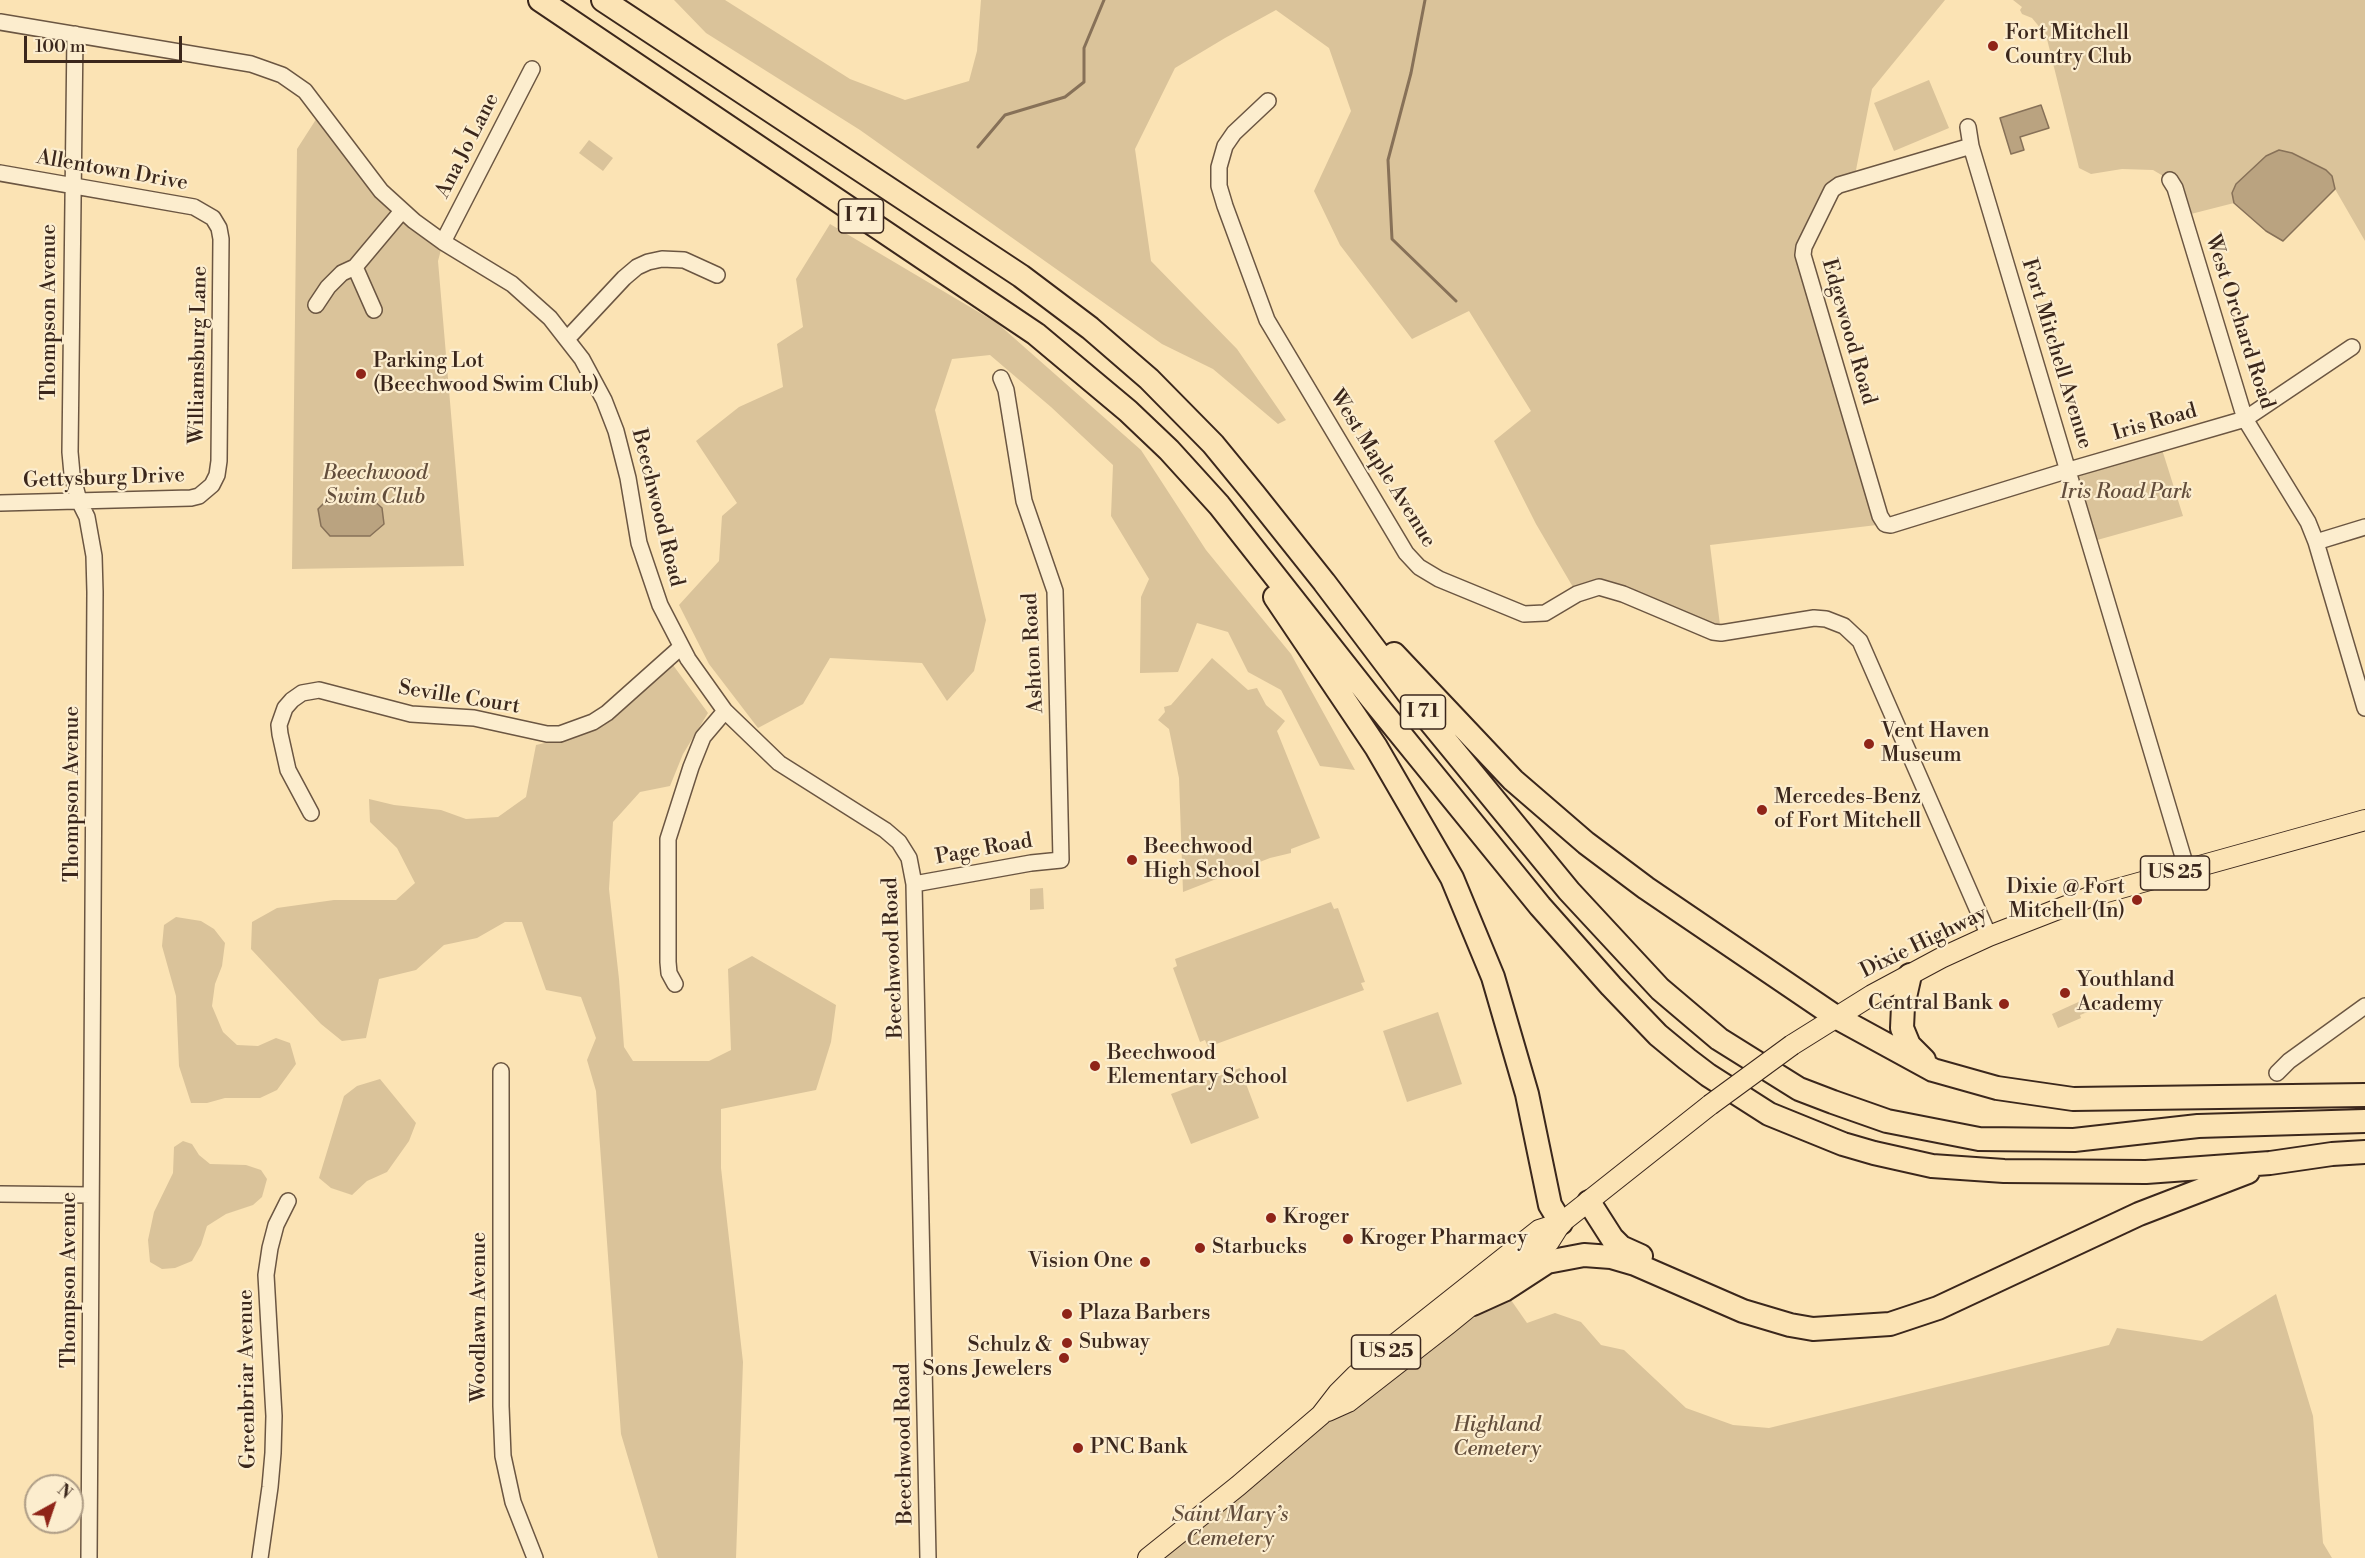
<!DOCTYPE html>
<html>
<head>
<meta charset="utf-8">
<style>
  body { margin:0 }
  #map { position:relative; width:2365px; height:1558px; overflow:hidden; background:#fbe3b4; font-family:"Libre Bodoni",serif }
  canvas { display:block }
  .north { position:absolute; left:24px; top:1474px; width:60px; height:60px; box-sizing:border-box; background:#fcedce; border:2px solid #af9e87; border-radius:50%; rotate:40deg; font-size:16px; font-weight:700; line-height:24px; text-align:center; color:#3b271c }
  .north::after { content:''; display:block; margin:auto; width:21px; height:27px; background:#8f2418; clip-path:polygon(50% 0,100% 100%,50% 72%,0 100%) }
  .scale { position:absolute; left:24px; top:36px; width:158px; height:27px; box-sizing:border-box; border:3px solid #3b271c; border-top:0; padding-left:8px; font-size:18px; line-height:21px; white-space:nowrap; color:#3b271c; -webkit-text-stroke:4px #fcedce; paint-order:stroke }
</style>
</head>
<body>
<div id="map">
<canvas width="2365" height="1558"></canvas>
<div class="north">N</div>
<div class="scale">100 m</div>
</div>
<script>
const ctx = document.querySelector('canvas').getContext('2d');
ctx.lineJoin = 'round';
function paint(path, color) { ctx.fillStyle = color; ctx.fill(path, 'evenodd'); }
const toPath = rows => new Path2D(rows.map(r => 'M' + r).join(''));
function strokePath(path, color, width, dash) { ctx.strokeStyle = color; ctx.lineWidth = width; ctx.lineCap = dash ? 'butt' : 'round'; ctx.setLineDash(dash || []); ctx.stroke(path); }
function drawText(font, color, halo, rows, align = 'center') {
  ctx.font = font + ' "Libre Bodoni",serif'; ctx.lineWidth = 4.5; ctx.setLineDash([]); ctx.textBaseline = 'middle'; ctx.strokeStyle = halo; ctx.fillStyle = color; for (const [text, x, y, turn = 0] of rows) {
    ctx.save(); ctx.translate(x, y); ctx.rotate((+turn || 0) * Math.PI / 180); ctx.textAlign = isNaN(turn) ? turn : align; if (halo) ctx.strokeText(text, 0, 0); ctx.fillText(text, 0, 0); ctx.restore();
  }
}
paint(toPath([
  [674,0,725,0,850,79,905,100,969,81,977,51,981,0,1945,0,1872,89,1854,180,1839,185,1806,241,1885,524,1710,545,1721,633,1623,594,1577,594,1536,524,1494,441,1531,411,1469,311,1412,339,1340,245,1314,191,1351,111,1329,48,1276,10,1225,38,1175,68,1135,149,1151,261,1237,349,1286,420,1278,424,1213,369,1162,344,860,130,706,33],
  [2013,0,2365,0,2365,241,2335,189,2283,241,2266,231,2234,203,2183,216,2170,180,2153,170,2122,169,2091,174,2079,168,2046,35,2032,18,2022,14,2020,10,2022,7],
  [1929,80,1949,128,1894,151,1874,103],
  [322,110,370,178,443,242,438,261,464,566,292,569,297,149],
  [589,140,613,158,603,171,579,153],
  [830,224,997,323,1141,450,1206,550,1291,654,1355,770,1320,766,1281,690,1248,672,1228,632,1197,623,1178,672,1140,673,1141,597,1149,579,1111,516,1113,465,1051,407,990,355,952,359,935,410,986,620,974,671,947,701,922,663,830,658,803,704,758,728,709,664,679,605,719,561,722,516,737,503,696,441,739,407,783,387,777,344,803,327,796,279],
  [2160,443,2183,516,2090,542,2069,470],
  [1212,658,1248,690,1257,688,1266,705,1285,721,1277,731,1320,838,1291,849,1291,853,1270,858,1183,892,1179,778,1169,729,1158,720,1165,712,1164,707,1171,705],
  [673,665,708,713,683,754,670,786,640,792,613,822,609,889,619,979,624,1047,633,1061,709,1061,731,1050,728,969,752,956,836,1005,831,1042,816,1090,721,1109,721,1168,743,1362,736,1558,658,1558,621,1434,596,1091,587,1060,596,1038,581,997,546,990,522,922,505,922,477,938,444,945,416,970,379,979,366,1038,342,1041,321,1024,251,949,252,922,277,908,334,900,396,900,415,883,397,848,370,822,369,799,394,805,441,810,466,819,498,817,526,797,536,745,578,735,605,723],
  [1043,888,1044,909,1030,910,1030,889],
  [1331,902,1334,909,1338,908,1365,982,1361,983,1364,990,1208,1047,1205,1040,1200,1042,1173,968,1177,966,1175,959],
  [176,917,201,921,214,929,225,943,222,966,215,984,212,1006,223,1032,237,1045,258,1046,276,1038,290,1043,296,1064,277,1090,260,1098,225,1098,207,1103,191,1103,179,1066,176,996,162,946,164,925],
  [2085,999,2090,1011,2080,1015,2081,1018,2058,1028,2052,1014],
  [1438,1012,1462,1084,1407,1102,1383,1031],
  [1240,1068,1259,1118,1191,1144,1171,1094],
  [380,1079,416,1123,409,1141,387,1172,367,1181,352,1195,331,1188,319,1178,344,1096,357,1086],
  [183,1141,192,1144,199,1155,210,1164,246,1165,261,1170,267,1179,262,1197,253,1205,226,1214,207,1226,201,1245,192,1261,175,1268,162,1269,150,1262,148,1240,154,1212,173,1173,174,1147],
  [1504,1290,1527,1323,1555,1313,1581,1322,1601,1345,1624,1350,1686,1408,1733,1425,1769,1428,2109,1345,2117,1328,2202,1341,2276,1294,2313,1416,2323,1543,2332,1558,1148,1558,1238,1486]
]), '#dac39a');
const water = toPath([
  [2041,105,2049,128,2020,137,2024,150,2011,154,2000,118,2041,105],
  [2279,150,2292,153,2326,170,2332,176,2335,189,2283,241,2266,231,2234,203,2232,193,2236,184,2266,156,2279,150],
  [331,496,370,497,382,508,384,524,370,536,330,536,321,526,318,509,331,496]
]);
paint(water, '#baa380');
strokePath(water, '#877158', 1.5);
strokePath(toPath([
  [1425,0,1411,73,1388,160,1392,239,1456,301],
  [978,147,1005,115,1065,97,1084,82,1084,48,1104,0]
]), '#877158', 3);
const minor = toPath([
  [0,22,251,64,282,75,305,91,381,191,414,221,443,242,512,284,550,318,582,359,604,400,616,431,628,478,639,543,660,605,688,659,725,711,779,763,885,830,899,842,909,858,914,884,928,1558],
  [75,34,70,452,72,474,79,501,87,517,94,556,95,592,89,1558],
  [1268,101,1234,133,1225,146,1219,167,1219,186,1225,206,1267,320,1406,553,1419,567,1439,579,1524,614,1545,613,1577,594,1599,587,1623,594,1713,632,1721,633,1814,618,1826,619,1844,626,1860,641,1989,936],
  [1968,127,1971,146,2187,870],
  [1971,146,1839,185,1832,190,1804,247,1803,255,1880,516,1885,524,1891,525,2069,470,2245,419,2352,347],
  [0,173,194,207,213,218,219,228,221,239,219,461,217,475,212,485,199,496,191,498,0,503],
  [2170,180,2175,188,2245,419,2308,522,2316,542,2365,708],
  [443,242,532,69],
  [316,305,328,287,342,273,355,267],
  [374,310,355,267,402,211],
  [567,339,624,278,637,267,648,262,662,259,684,260,717,275],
  [2316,542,2365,527],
  [311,813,288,770,280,734,279,725,285,708,292,700,302,693,319,690,411,714,474,718,547,734,560,734,593,722,607,713,681,647],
  [914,884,1031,863,1061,860,1055,591,1024,501,1006,390,1001,378],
  [675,984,669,973,668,962,668,839,691,767,703,737,725,711],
  [501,1071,501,1406,503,1456,513,1502,535,1558],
  [2277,1073,2289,1061,2365,1006],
  [0,1194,91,1195],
  [260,1558,270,1487,273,1453,274,1416,266,1275,270,1248,276,1225,288,1201]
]);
const major = toPath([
  [1792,1045,1872,995,1941,958,1989,936,2092,896,2365,820],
  [1328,1411,1348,1402,1448,1324,1549,1242,1561,1223],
  [1148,1558,1238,1486,1321,1415,1338,1393,1356,1375,1539,1230,1561,1223,1710,1105]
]);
const highway = toPath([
  [540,0,1036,334,1128,411,1169,450,1219,505,1371,698,1540,906,1611,986,1658,1035,1687,1059,1708,1075,1769,1114,1843,1144,1874,1153,1932,1166,2004,1171,2146,1172,2270,1163,2332,1154,2365,1152],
  [603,0,1021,276,1090,328,1149,379,1213,444,1254,494,1324,582,1423,713,1569,891,1660,989,1719,1039,1799,1089,1833,1102,1887,1121,1979,1139,2074,1140,2198,1126,2365,1121],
  [1275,597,1376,747,1452,878,1493,977,1527,1094,1550,1205,1561,1223],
  [1394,654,1513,780,1586,843,1646,888,1836,1017,1933,1070,1997,1088,2073,1099,2365,1095],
  [1910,975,1903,1006,1902,1028,1909,1045,1924,1060],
  [1589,1202,1612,1238,1621,1247,1641,1256],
  [1473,1304,1504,1290,1547,1262,1584,1255,1611,1257,1635,1264,1743,1311,1790,1325,1813,1329,1890,1324,1938,1308,2139,1214,2248,1172]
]);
strokePath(minor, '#6b5642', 18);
strokePath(major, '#3b271c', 22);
strokePath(highway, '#3b271c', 26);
strokePath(minor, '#fcedce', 15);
strokePath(major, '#fbe3b4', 20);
strokePath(highway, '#fbe3b4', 22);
const majorBridge = toPath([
  [1710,1105,1792,1045]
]);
strokePath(majorBridge, '#3b271c', 22, []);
strokePath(majorBridge, '#fbe3b4', 20);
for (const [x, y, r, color] of [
  [1993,46,6,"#8f2418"],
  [361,374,6,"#8f2418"],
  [1869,744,6,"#8f2418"],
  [1762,810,6,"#8f2418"],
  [1132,860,6,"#8f2418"],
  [2137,900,6,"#8f2418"],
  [2065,993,6,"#8f2418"],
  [2004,1004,6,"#8f2418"],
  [1095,1066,6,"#8f2418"],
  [1271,1218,6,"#8f2418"],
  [1348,1239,6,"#8f2418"],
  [1200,1248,6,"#8f2418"],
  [1145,1262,6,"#8f2418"],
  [1067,1314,6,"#8f2418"],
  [1067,1343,6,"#8f2418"],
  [1064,1358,6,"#8f2418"],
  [1078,1448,6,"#8f2418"]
]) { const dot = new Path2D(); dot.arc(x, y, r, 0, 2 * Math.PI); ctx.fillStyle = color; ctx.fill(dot); strokePath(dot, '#fcedce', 2); }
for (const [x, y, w] of [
  [861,216,45],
  [1423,712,45],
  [2175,873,69],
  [1386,1352,69]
]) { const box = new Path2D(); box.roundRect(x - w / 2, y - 17, w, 34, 4.5); ctx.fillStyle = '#fcedce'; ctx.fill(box); strokePath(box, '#3b271c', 1.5); }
drawText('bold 20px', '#3b271c', null, [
  ["I 71",861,216],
  ["I 71",1423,712],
  ["US 25",2175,873],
  ["US 25",1386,1352]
]);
drawText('21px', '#3b271c', '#fcedce', [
  ["Fort Mitchell",2005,34],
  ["Country Club",2005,58],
  ["Parking Lot",373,362],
  ["(Beechwood Swim Club)",373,386],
  ["Vent Haven",1881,732],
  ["Museum",1881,756],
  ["Mercedes-Benz",1774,798],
  ["of Fort Mitchell",1774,822],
  ["Beechwood",1144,848],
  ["High School",1144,872],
  ["Dixie @ Fort",2125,888,"right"],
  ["Mitchell (In)",2125,912,"right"],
  ["Youthland",2077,981],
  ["Academy",2077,1005],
  ["Central Bank",1992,1004,"right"],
  ["Beechwood",1107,1054],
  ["Elementary School",1107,1078],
  ["Kroger",1283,1218],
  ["Kroger Pharmacy",1360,1239],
  ["Starbucks",1212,1248],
  ["Vision One",1133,1262,"right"],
  ["Plaza Barbers",1079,1314],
  ["Subway",1079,1343],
  ["Schulz &",1052,1346,"right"],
  ["Sons Jewelers",1052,1370,"right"],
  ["PNC Bank",1090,1448]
], 'left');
drawText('21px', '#3b271c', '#fcedce', [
  ["Ana Jo Lane",468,146,-63],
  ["Allentown Drive",112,171,10],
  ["Thompson Avenue",50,312,-90],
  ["West Orchard Road",2239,322,72],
  ["Edgewood Road",1848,332,74],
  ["Fort Mitchell Avenue",2056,354,73],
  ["Williamsburg Lane",199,355,-89],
  ["Iris Road",2155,423,-16],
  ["West Maple Avenue",1382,469,58],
  ["Gettysburg Drive",104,479,-2],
  ["Beechwood Road",657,508,76],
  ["Ashton Road",1034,653,-93],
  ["Seville Court",459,698,9],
  ["Thompson Avenue",73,794,-90],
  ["Page Road",984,850,-10],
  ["Dixie Highway",1924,943,-26],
  ["Beechwood Road",894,958,-92],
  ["Thompson Avenue",70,1280,-90],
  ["Woodlawn Avenue",480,1317,-90],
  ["Greenbriar Avenue",248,1379,-91],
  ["Beechwood Road",905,1444,-91]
]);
drawText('italic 21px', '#634e3c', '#fcedce', [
  ["Beechwood",375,474],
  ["Swim Club",375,498],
  ["Iris Road Park",2126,493],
  ["Highland",1497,1426],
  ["Cemetery",1497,1450],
  ["Saint Mary’s",1230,1516],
  ["Cemetery",1230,1540]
]);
</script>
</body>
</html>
